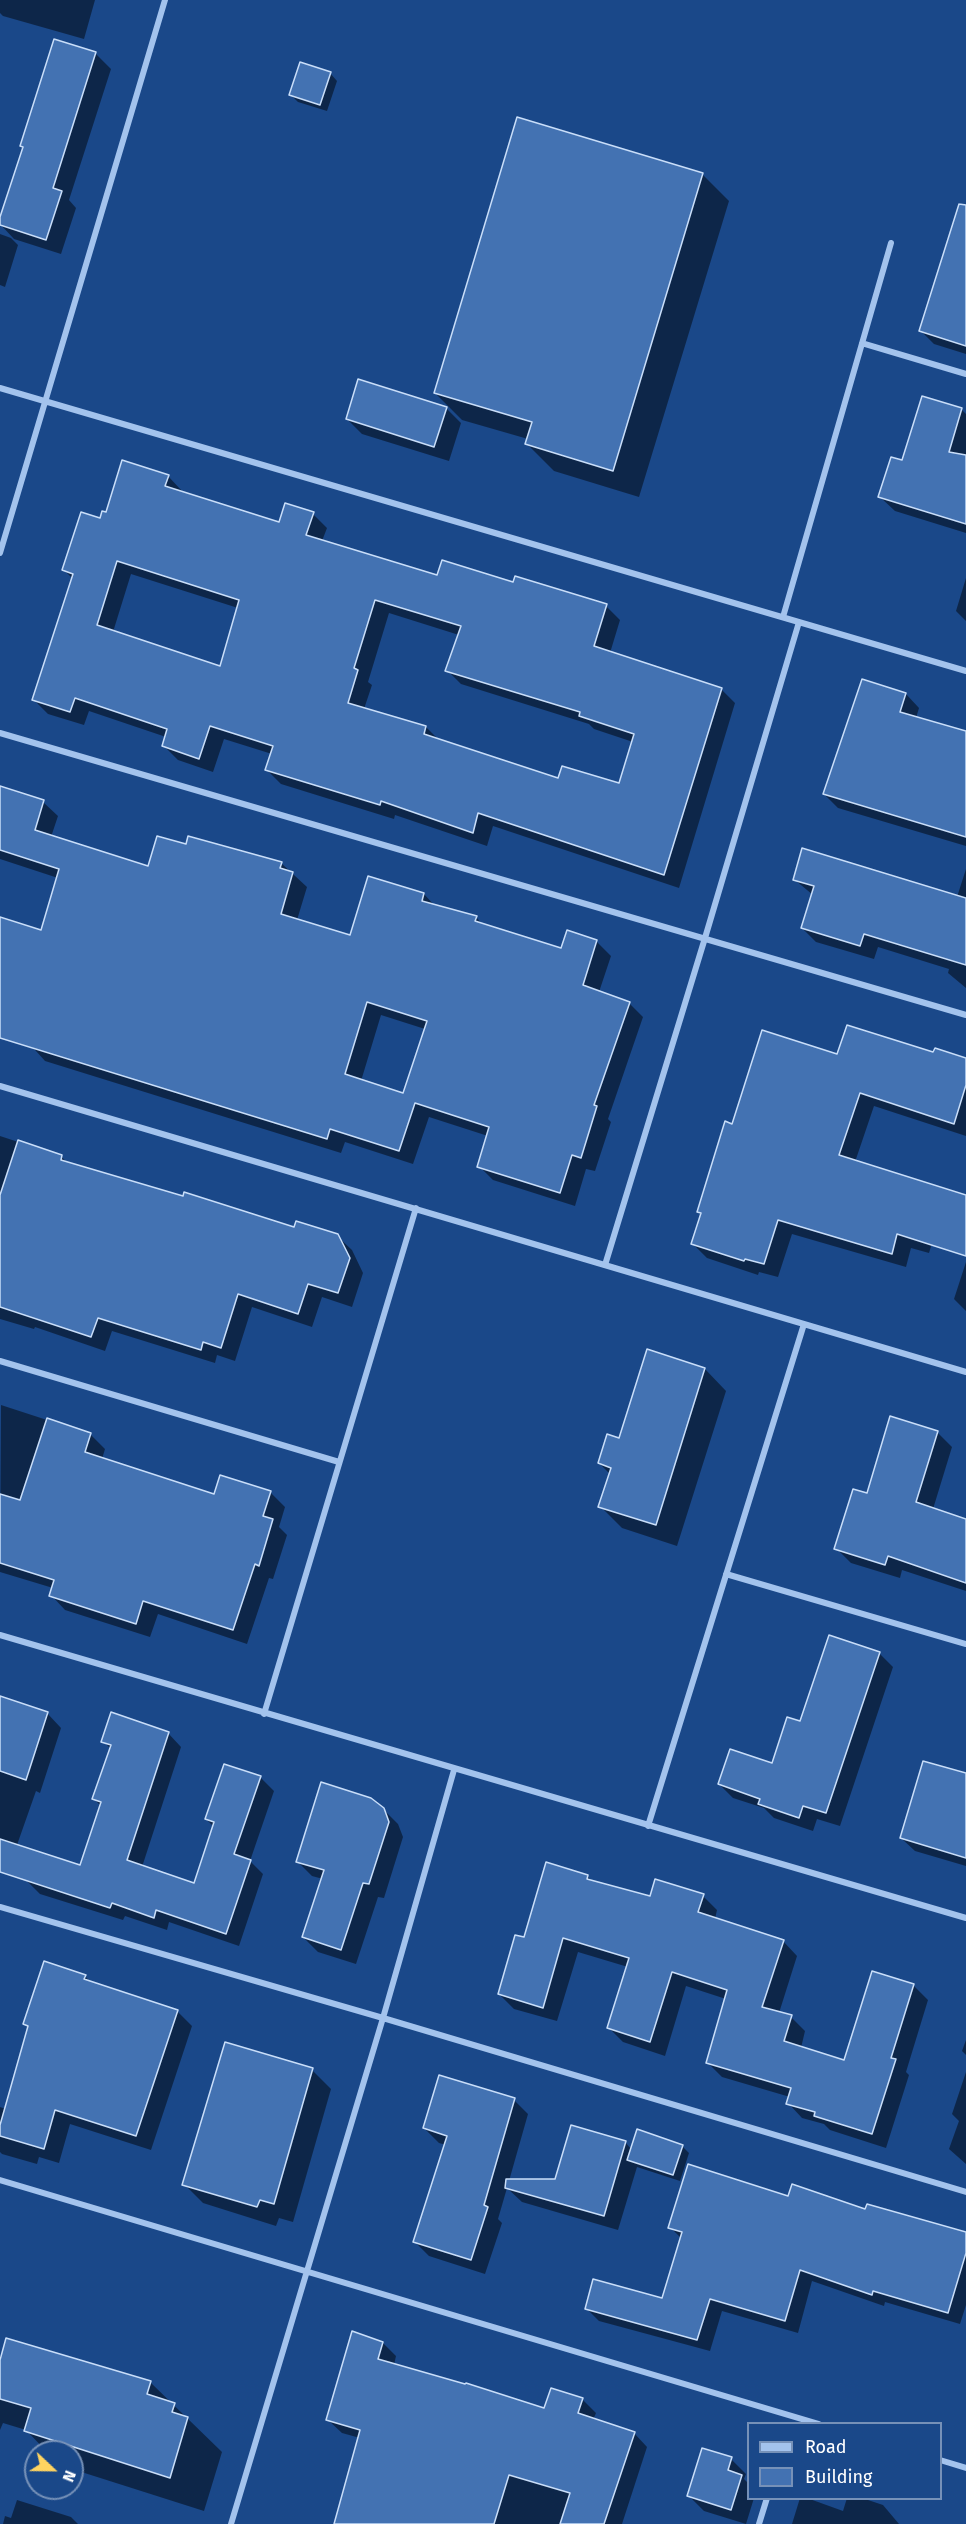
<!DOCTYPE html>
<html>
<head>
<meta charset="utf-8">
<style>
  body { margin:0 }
  #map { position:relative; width:966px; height:2524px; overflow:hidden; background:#1a4889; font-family:"Fira Sans",sans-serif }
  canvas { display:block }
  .legend { position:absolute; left:747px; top:2422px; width:195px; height:78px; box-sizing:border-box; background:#1a4889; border:2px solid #7691b8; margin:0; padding:8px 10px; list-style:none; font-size:18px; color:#fff }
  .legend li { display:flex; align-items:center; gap:12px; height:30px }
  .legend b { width:30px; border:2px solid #7691b8 }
  .north { position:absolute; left:24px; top:2440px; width:60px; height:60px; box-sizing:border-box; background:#1a4889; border:2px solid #7691b8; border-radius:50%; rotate:112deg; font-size:16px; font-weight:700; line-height:24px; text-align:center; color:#fff }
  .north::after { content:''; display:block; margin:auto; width:21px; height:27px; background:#ffd460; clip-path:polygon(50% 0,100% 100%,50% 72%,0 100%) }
</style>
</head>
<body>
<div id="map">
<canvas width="966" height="2524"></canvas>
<ul class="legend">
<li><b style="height:8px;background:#a3c3ed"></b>Road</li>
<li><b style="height:16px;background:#4372b2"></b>Building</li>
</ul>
<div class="north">N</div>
</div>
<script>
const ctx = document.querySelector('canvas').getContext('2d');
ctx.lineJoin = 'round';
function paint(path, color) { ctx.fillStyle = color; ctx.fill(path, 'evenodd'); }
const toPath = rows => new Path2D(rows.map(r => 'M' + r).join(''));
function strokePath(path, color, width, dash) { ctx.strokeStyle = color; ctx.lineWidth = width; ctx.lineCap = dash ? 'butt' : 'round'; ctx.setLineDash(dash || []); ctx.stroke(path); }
paint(toPath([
  [0,0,95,0,84,39,3,16,0,13],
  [55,41,96,54,111,69,69,200,76,208,61,254,14,239,0,224],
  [330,73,337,81,327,111,298,102,291,95],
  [702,174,729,201,639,497,554,471,527,444,528,439,462,420,435,393],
  [0,234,11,238,18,245,5,287,0,285],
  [966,235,966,354,934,344,921,331],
  [446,408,461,423,449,461,362,434,347,419],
  [961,409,966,414,966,533,895,511,880,497,903,462],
  [168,476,182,491,182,493,280,524,313,514,327,528,322,541,438,577,514,584,606,606,620,620,610,653,721,689,735,703,679,888,493,826,487,846,395,815,394,819,281,784,267,770,272,754,224,739,213,772,178,760,164,746,166,737,89,711,84,725,48,714,34,700,73,579,64,570,107,514],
  [131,574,238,608,221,668,113,632],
  [389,613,459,635,447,670,461,684,589,724,594,729,633,742,620,785,559,780,439,740,426,727,364,709,372,685,368,682],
  [966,578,966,621,956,611],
  [906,694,919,708,916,718,966,733,966,846,838,808,824,794],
  [0,796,43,802,58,816,51,837,149,868,188,846,281,863,307,887,297,920,351,937,424,894,435,906,476,917,483,925,562,949,568,932,597,942,611,956,599,992,629,1003,643,1017,608,1119,611,1122,595,1171,586,1169,575,1206,493,1180,479,1166,488,1136,429,1117,413,1164,345,1142,341,1153,45,1061,0,1011,0,918,42,932,58,878,0,859],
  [381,1015,425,1029,404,1095,361,1081],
  [966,869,966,988,948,973,949,969,878,947,874,959,816,942,802,928,813,895,795,880,957,897],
  [934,1054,966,1062,966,1136,874,1106,855,1162,945,1200,929,1253,911,1248,906,1267,792,1234,778,1277,759,1272,758,1275,707,1258,693,1244,702,1215,698,1211,733,1126,838,1056],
  [0,1136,61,1156,69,1165,295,1229,337,1236,352,1250,363,1273,352,1307,322,1297,312,1327,252,1307,235,1361,217,1355,215,1363,112,1331,105,1351,35,1327,34,1329,0,1319],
  [966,1262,966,1311,954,1299],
  [648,1351,705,1369,726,1391,677,1546,622,1528,600,1506,610,1474,599,1463,620,1439],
  [1,1405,90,1434,105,1449,102,1459,215,1496,221,1477,271,1493,285,1507,279,1527,287,1535,273,1579,269,1578,247,1644,158,1614,150,1637,65,1610,51,1595,53,1588,0,1572],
  [937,1432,952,1447,933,1509,966,1520,966,1591,902,1570,900,1578,851,1563,836,1548,868,1495],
  [879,1653,893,1667,840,1826,817,1819,813,1831,774,1818,764,1808,733,1798,719,1784,772,1765,800,1723],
  [0,1697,47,1713,61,1728,40,1793,36,1791,11,1862,0,1858],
  [168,1733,181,1747,142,1867,195,1885,214,1827,206,1819,260,1777,274,1791,250,1861,263,1874,239,1946,169,1922,167,1930,125,1916,123,1920,40,1894,26,1880,80,1867,101,1806,94,1799,111,1749,103,1741],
  [966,1775,966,1866,915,1851,901,1838],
  [383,1809,398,1824,403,1837,384,1898,378,1897,356,1964,318,1952,303,1937,323,1879,312,1876,297,1861],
  [587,1876,593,1882,651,1898,703,1896,717,1910,715,1919,783,1941,797,1956,779,2013,791,2017,805,2031,801,2048,845,2062,913,1985,928,2000,906,2072,909,2075,886,2148,830,2130,824,2124,802,2118,788,2103,790,2097,722,2077,708,2063,726,1999,686,1986,665,2056,623,2042,609,2028,628,1967,578,1952,557,2021,514,2009,499,1994,525,1939],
  [85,1976,92,1984,177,2011,192,2026,151,2150,70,2124,59,2163,39,2157,37,2164,2,2154,0,2152,0,2107,6,2109,29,2028,25,2024],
  [966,2040,966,2055,962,2051],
  [312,2070,331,2089,293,2222,279,2218,276,2226,203,2203,184,2184],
  [966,2072,966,2164,949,2149,959,2121,952,2114],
  [514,2100,528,2114,509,2181,556,2181,625,2142,632,2150,682,2146,689,2153,680,2181,637,2167,618,2230,522,2202,507,2188,498,2219,502,2223,485,2274,429,2256,415,2242,446,2145,439,2143,424,2128],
  [789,2198,966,2233,966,2305,960,2324,885,2302,884,2306,812,2281,798,2333,722,2311,710,2351,599,2321,587,2309,663,2300,682,2239,670,2227],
  [383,2343,396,2356,394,2365,545,2410,582,2399,596,2413,593,2420,634,2433,647,2447,622,2524,341,2524,360,2438,342,2433,328,2420],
  [0,2356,150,2382,222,2452,204,2511,72,2469,72,2452,47,2452,26,2430,3,2423,0,2430],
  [731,2459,746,2474,744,2479,748,2483,748,2498,754,2498,746,2524,704,2511,689,2496],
  [800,2498,807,2498,843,2511,847,2498,862,2498,883,2505,899,2524,792,2524],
  [17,2500,71,2517,78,2524,3,2524,5,2516,11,2518]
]), '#0007');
const building = toPath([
  [54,39,96,52,53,188,62,191,46,240,0,225,0,217,23,147,20,146,54,39],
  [300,62,331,72,320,105,289,95,300,62],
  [517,117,703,173,613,471,525,444,532,422,434,393,517,117],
  [959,204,966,205,966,346,919,331,959,204],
  [358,379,447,407,434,447,346,419,358,379],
  [922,396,962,408,949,452,966,455,966,524,878,497,891,457,902,460,922,396],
  [122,460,169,475,165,486,279,522,285,503,314,512,306,535,437,575,442,560,513,582,515,576,607,604,594,646,722,688,664,875,478,813,473,833,381,801,380,805,265,770,273,746,210,726,199,759,162,746,167,729,75,698,70,712,32,700,73,574,62,570,81,512,100,518,102,511,106,512,122,460],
  [117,561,239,600,220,666,97,625,117,561],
  [375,600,461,626,445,671,580,712,579,716,634,734,619,783,562,766,558,778,424,734,426,726,348,703,358,670,354,668,375,600],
  [862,679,906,693,900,712,966,731,966,837,823,794,862,679],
  [0,786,44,800,35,830,148,866,157,836,186,844,188,836,282,862,280,868,293,872,281,914,350,935,368,876,424,893,422,901,477,916,475,921,561,948,567,930,597,940,583,985,630,1002,594,1105,597,1106,581,1158,572,1155,560,1193,477,1167,489,1127,415,1103,399,1151,330,1129,327,1139,0,1038,0,917,41,930,59,869,0,850,0,786],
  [367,1002,427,1021,403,1093,345,1074,367,1002],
  [802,848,966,898,966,965,864,934,860,946,801,928,814,886,793,880,802,848],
  [847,1025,933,1052,935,1048,966,1058,966,1085,954,1124,860,1093,839,1155,966,1195,966,1256,897,1234,892,1254,778,1220,764,1264,745,1259,744,1261,691,1244,701,1213,697,1212,725,1121,732,1124,762,1030,837,1054,847,1025],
  [18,1140,62,1155,61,1160,183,1196,184,1192,294,1227,296,1221,338,1234,350,1258,338,1293,308,1284,298,1314,238,1294,221,1348,203,1342,201,1350,98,1318,91,1337,0,1307,0,1195,18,1140],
  [647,1349,705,1368,656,1525,598,1507,611,1468,598,1463,607,1434,619,1438,647,1349],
  [890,1416,938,1431,916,1502,966,1519,966,1583,888,1556,885,1565,834,1549,853,1489,867,1493,890,1416],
  [47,1418,91,1433,85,1452,214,1494,220,1475,271,1491,263,1516,273,1519,259,1566,255,1564,233,1630,143,1601,136,1624,49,1596,54,1580,0,1563,0,1494,20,1500,47,1418],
  [829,1635,880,1652,826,1813,803,1806,799,1818,758,1804,760,1799,718,1784,730,1749,772,1763,787,1717,800,1721,829,1635],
  [0,1696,48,1712,26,1780,0,1771,0,1696],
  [111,1712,169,1732,127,1860,194,1883,214,1822,205,1819,224,1764,261,1776,234,1854,251,1860,226,1934,156,1910,154,1918,112,1903,110,1908,0,1872,0,1839,80,1865,101,1802,92,1799,111,1745,101,1742,111,1712],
  [923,1761,966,1773,966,1858,900,1838,923,1761],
  [321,1782,371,1798,384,1808,389,1822,369,1884,363,1883,341,1950,302,1937,324,1870,296,1862,321,1782],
  [546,1862,588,1875,587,1879,650,1896,655,1879,704,1894,698,1912,784,1940,762,2007,792,2015,784,2041,844,2060,872,1971,914,1984,891,2058,896,2059,872,2134,814,2116,815,2112,786,2104,791,2088,706,2063,727,1990,672,1972,650,2042,607,2028,629,1958,563,1938,543,2008,498,1994,515,1935,524,1937,546,1862],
  [44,1961,86,1975,84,1979,178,2010,136,2136,55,2110,44,2149,0,2136,0,2125,28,2026,23,2024,44,1961],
  [225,2042,313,2068,274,2204,260,2200,257,2207,182,2185,225,2042],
  [439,2075,515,2098,484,2205,488,2207,471,2260,413,2242,447,2136,423,2128,439,2075],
  [571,2125,626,2141,604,2216,505,2188,506,2179,555,2179,571,2125],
  [637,2129,683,2145,673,2175,627,2160,637,2129],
  [688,2164,788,2196,792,2184,865,2209,867,2204,966,2232,966,2253,948,2313,873,2291,872,2295,800,2270,785,2321,710,2299,697,2340,585,2309,593,2279,662,2298,682,2232,668,2228,688,2164],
  [352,2331,383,2342,378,2359,465,2384,466,2383,544,2408,551,2388,583,2398,578,2413,635,2432,604,2524,560,2524,570,2493,509,2475,494,2524,334,2524,360,2430,326,2420,352,2331],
  [6,2338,151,2381,147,2394,175,2403,172,2412,188,2417,170,2478,24,2431,31,2408,0,2399,0,2360,6,2338],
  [702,2448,732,2457,728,2470,742,2475,731,2510,687,2496,702,2448]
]);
paint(building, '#4372b2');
strokePath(building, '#c9def9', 1.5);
strokePath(toPath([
  [862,343,966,374],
  [0,388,966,671],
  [0,553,165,0],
  [783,617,891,243],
  [0,733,966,1015],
  [0,1086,966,1372],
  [605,1265,705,938,799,622],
  [0,1361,339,1462],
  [726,1574,966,1644],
  [0,1635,966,1918],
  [264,1714,416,1208],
  [648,1826,804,1324],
  [0,1907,383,2018,966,2192],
  [0,2180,819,2424],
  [940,2460,966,2468],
  [231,2524,383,2018,454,1770],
  [759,2524,767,2498]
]), '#a3c3ed', 6);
</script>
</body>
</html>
